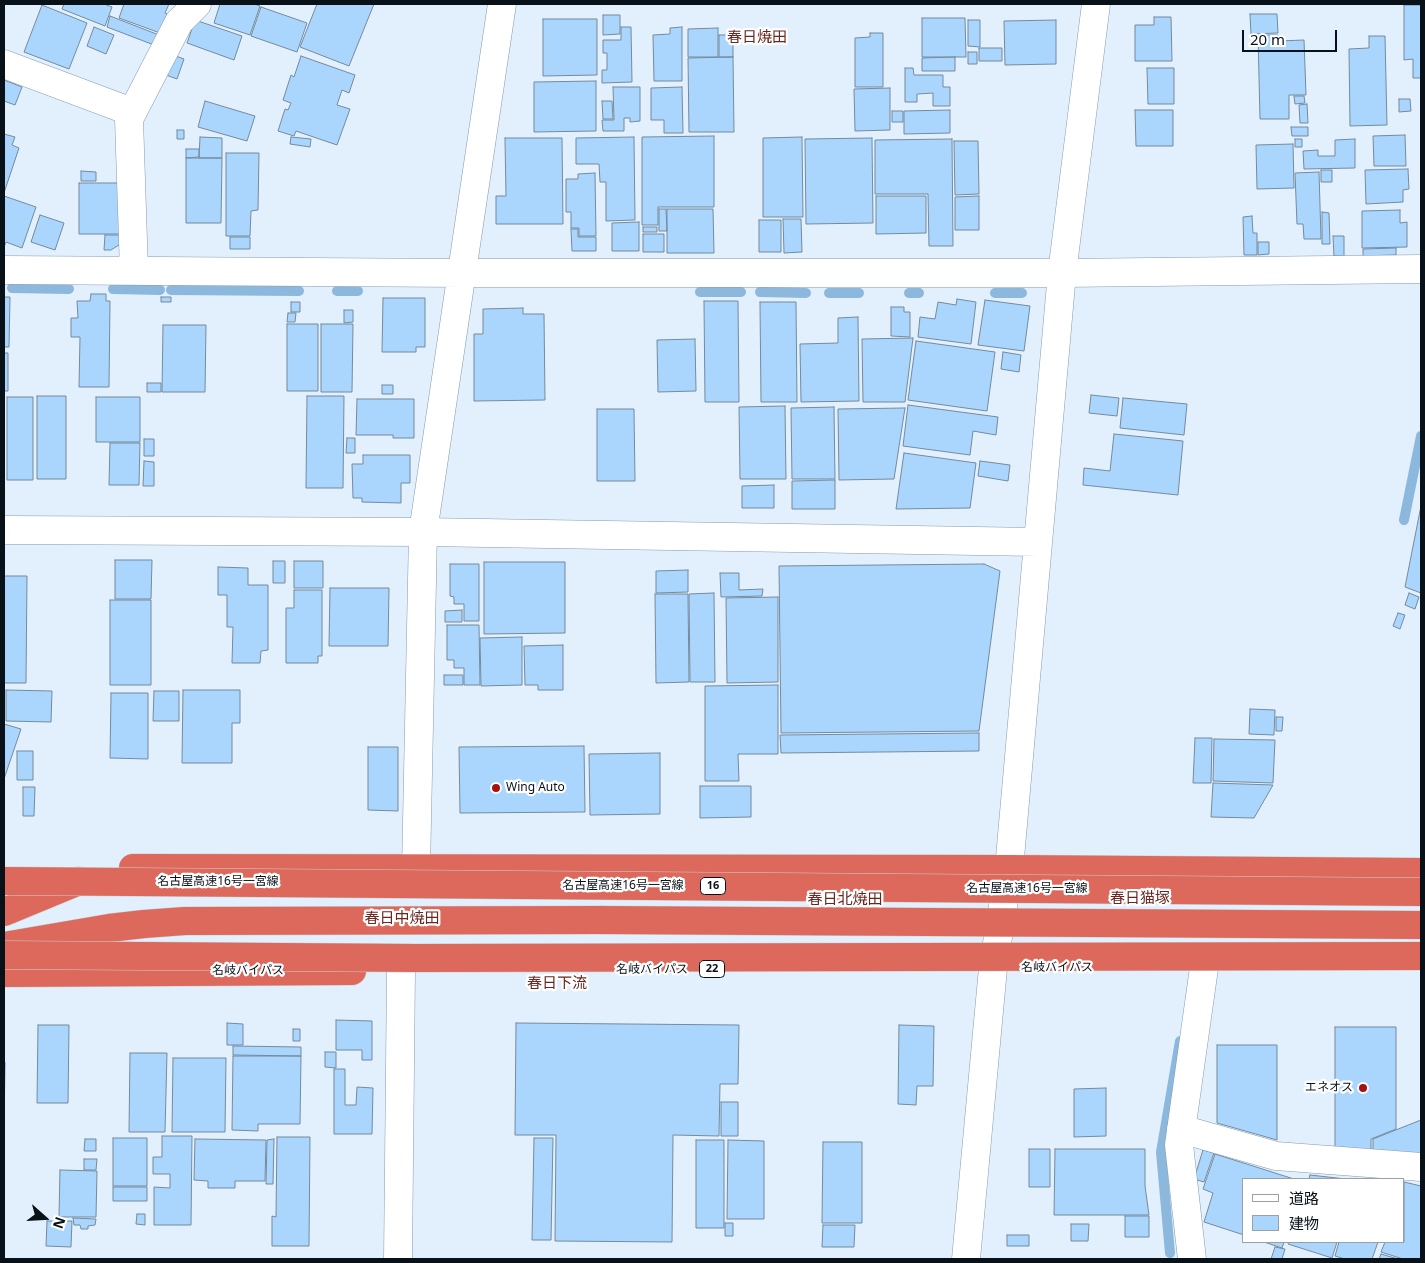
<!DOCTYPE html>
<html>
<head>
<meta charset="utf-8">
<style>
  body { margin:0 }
  #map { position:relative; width:1425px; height:1263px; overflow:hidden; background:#e2f0fd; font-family:"Noto Sans","Noto Sans JP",sans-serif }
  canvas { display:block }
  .frame { position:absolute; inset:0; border:5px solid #091118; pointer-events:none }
  .legend { position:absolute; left:1242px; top:1178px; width:162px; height:65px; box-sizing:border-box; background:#fff; border:1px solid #9da0a3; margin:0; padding:6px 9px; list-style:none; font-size:15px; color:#091118 }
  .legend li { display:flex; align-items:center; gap:10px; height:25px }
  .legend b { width:25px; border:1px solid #9da0a3 }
  .north { position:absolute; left:20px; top:1193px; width:50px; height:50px; -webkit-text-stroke:4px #fff; paint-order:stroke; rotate:109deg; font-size:14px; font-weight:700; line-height:20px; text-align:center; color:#091118 }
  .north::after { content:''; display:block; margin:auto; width:18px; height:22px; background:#091118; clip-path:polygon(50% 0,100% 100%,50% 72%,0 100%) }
  .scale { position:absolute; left:1242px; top:30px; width:95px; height:22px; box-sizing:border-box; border:2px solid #091118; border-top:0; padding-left:6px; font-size:15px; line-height:18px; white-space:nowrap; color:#091118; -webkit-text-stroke:4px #fff; paint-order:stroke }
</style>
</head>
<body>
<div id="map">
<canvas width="1425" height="1263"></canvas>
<div class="frame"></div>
<ul class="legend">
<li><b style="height:6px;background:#fff"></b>道路</li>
<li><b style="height:14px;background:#aad6fd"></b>建物</li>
</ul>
<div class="north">N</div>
<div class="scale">20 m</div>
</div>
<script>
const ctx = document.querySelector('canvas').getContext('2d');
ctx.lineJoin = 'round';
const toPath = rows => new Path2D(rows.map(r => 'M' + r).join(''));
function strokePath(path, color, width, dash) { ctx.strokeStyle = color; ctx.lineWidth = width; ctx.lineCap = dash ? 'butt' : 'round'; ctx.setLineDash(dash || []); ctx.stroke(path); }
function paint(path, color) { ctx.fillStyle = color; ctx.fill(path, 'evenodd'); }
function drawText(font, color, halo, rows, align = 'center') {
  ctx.font = font + ' "Noto Sans","Noto Sans JP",sans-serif'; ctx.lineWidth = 4.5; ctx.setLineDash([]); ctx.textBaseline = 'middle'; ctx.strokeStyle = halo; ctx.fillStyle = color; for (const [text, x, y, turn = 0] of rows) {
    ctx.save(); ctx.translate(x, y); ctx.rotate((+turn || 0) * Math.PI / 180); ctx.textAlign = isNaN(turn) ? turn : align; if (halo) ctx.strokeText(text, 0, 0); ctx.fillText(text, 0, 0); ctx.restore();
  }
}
strokePath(toPath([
  [12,288,69,289],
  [113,289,160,290],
  [171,290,299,291],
  [337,291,358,291],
  [700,292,741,292],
  [760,292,806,293],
  [829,293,859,293],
  [909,293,919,293],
  [995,293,1022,293],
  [1404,520,1421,436],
  [1170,1253,1161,1152,1180,1041]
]), '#8cb8dd', 10);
const building = toPath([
  [64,4,104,4,112,7,105,26,62,9,64,4],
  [124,4,169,4,165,13,167,14,160,33,119,18,124,4],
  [220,4,254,4,260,6,250,35,214,23,220,4],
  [317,4,374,4,349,66,300,47,317,4],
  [42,5,87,23,69,69,24,52,42,5],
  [1404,5,1421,5,1421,78,1413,78,1413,59,1404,60,1404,5],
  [261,7,307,23,297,52,251,36,261,7],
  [1250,14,1277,14,1278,33,1251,34,1250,14],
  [603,15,620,15,620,34,603,35,603,15],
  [110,16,159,35,154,45,107,27,110,16],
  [1154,17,1171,17,1172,61,1135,61,1135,25,1154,25,1154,17],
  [922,18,965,18,966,57,922,57,922,18],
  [543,19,597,19,597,75,543,76,543,19],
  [195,20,242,36,234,60,187,43,195,20],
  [968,20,980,20,980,47,968,46,968,20],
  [1056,20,1056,64,1005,65,1004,21,1056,20],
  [94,27,114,35,106,54,87,46,94,27],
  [621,27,631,27,632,82,602,83,602,70,607,70,607,53,603,53,603,40,621,40,621,27],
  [682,27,682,81,654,81,653,35,670,34,670,28,682,27],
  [718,28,718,57,688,57,688,29,718,28],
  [870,33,883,33,883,87,855,87,855,38,870,37,870,33],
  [719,35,733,35,733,57,719,57,719,35],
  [1258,35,1278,35,1278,41,1304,40,1306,95,1289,95,1289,119,1260,119,1258,35],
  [1369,36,1385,36,1387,125,1350,126,1349,49,1369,48,1369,36],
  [979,48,1002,48,1002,61,979,61,979,48],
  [968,52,977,52,977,64,968,64,968,52],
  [173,55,184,59,177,79,166,75,173,55],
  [301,56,355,75,349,93,342,90,337,105,350,109,337,145,296,131,294,136,278,131,285,109,288,110,291,103,283,100,291,75,294,77,301,56],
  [733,57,734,132,689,132,688,58,733,57],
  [955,57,955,71,922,71,922,58,955,57],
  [905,68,913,68,914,75,943,75,943,87,950,87,950,106,933,106,933,93,917,94,917,102,905,102,905,68],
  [1147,68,1174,68,1174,104,1148,104,1147,68],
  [4,80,22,87,15,105,4,101,4,80],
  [596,81,596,131,534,132,534,82,596,81],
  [613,87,640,87,640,121,630,122,630,118,624,118,624,131,603,131,602,120,614,120,613,87],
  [682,87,683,133,664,133,664,120,651,120,651,88,682,87],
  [890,88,890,130,855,131,854,89,890,88],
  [1294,96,1304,96,1305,103,1295,104,1294,96],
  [1399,99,1410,99,1411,111,1399,112,1399,99],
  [205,101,255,116,247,141,198,127,205,101],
  [602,101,612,101,613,119,603,119,602,101],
  [1307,104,1308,123,1300,123,1299,105,1307,104],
  [950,110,950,133,904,134,904,111,950,110],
  [1135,110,1173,110,1173,146,1136,146,1135,110],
  [892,111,903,111,903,122,892,122,892,111],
  [1291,127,1308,127,1308,136,1292,136,1291,127],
  [177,130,184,130,184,139,177,139,177,130],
  [4,134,15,137,12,145,19,148,4,193,4,134],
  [1405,135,1406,166,1374,166,1373,136,1405,135],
  [714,136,714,207,658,207,658,225,642,225,642,137,714,136],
  [200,137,222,138,222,158,199,158,200,137],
  [291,137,311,139,310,147,290,144,291,137],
  [634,137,635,220,606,221,606,182,600,182,599,164,576,164,576,138,634,137],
  [802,137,803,217,763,217,763,138,802,137],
  [505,138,562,138,563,224,496,224,496,196,506,196,505,138],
  [872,138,873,223,806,224,805,139,872,138],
  [952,139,953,246,929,246,928,194,875,194,875,140,952,139],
  [1295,139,1302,139,1302,147,1295,147,1295,139],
  [1355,139,1355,168,1304,169,1303,151,1318,150,1318,156,1335,156,1335,140,1355,139],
  [954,141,978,141,979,194,955,195,954,141],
  [1293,144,1294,188,1257,189,1256,145,1293,144],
  [186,149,199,149,199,157,186,158,186,149],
  [226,153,259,153,258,210,251,211,250,236,226,236,226,153],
  [186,158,222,158,221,223,186,223,186,158],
  [1408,169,1409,189,1403,190,1403,202,1366,204,1365,170,1408,169],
  [1321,170,1332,170,1332,182,1321,182,1321,170],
  [81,171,96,172,96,181,81,181,81,171],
  [1319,172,1321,239,1304,239,1303,224,1297,224,1295,173,1319,172],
  [595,173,596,236,579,236,579,228,571,228,571,212,566,212,566,179,578,179,578,174,595,173],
  [79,183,119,183,122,234,79,234,79,183],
  [4,196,36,207,22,248,6,242,4,247,4,196],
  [876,196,926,196,926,233,876,234,876,196],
  [979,196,979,230,955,230,955,197,979,196],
  [659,209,666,209,667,231,659,231,659,209],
  [667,209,713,209,714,253,667,253,667,209],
  [1400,210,1400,223,1407,222,1407,247,1362,248,1362,211,1400,210],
  [1322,212,1329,213,1330,244,1322,244,1322,212],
  [40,215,64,223,55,250,31,242,40,215],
  [1252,216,1253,233,1257,233,1257,255,1244,255,1243,217,1252,216],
  [783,219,801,219,802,252,784,253,783,219],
  [759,220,781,220,781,252,759,252,759,220],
  [639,222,639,251,612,251,612,223,639,222],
  [643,227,657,227,657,232,643,232,643,227],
  [571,229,578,229,578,237,596,237,596,251,572,251,571,229],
  [643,234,664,234,664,252,643,252,643,234],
  [105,235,122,235,122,243,111,250,104,250,105,235],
  [1333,236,1344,236,1344,256,1334,256,1333,236],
  [230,237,250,237,250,249,230,249,230,237],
  [1258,242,1269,242,1269,254,1258,255,1258,242],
  [1396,248,1396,255,1363,256,1363,249,1396,248],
  [91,294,106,294,106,301,110,301,109,387,79,387,80,337,71,337,71,318,78,318,77,301,90,301,91,294],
  [4,297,10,297,9,347,4,347,4,297],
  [161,297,171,297,171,302,161,302,161,297],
  [383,298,425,298,425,347,416,347,416,352,382,352,383,298],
  [957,299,976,302,971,344,918,337,920,317,935,319,938,302,956,305,957,299],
  [985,300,1030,306,1024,351,978,345,985,300],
  [704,301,738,301,739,402,705,402,704,301],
  [291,302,300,302,300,312,291,312,291,302],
  [760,302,796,302,797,402,761,402,760,302],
  [891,307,904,307,904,312,910,312,910,337,891,336,891,307],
  [523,308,523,314,544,314,545,400,474,401,474,334,483,334,483,309,523,308],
  [344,310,353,310,353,322,344,323,344,310],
  [288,313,296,313,295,322,287,322,288,313],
  [858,317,859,401,801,402,800,344,838,343,838,318,858,317],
  [287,324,318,324,318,391,287,391,287,324],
  [321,324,353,324,352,392,321,392,321,324],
  [163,325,206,325,205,392,162,392,163,325],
  [913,338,905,402,863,402,862,339,913,338],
  [695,339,696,391,658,392,657,340,695,339],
  [916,341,995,352,987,411,908,400,916,341],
  [1003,352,1021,355,1019,372,1001,369,1003,352],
  [4,353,8,353,8,391,4,391,4,353],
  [147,383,161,383,161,392,147,392,147,383],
  [382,385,393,385,393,394,382,394,382,385],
  [1091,395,1119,398,1117,416,1089,413,1091,395],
  [37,396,66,396,66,479,37,479,37,396],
  [307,396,344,396,343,488,306,488,307,396],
  [7,397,33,397,33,480,7,480,7,397],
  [96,397,140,397,140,442,96,442,96,397],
  [1123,398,1187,404,1184,435,1120,428,1123,398],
  [357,399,414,399,414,438,393,438,393,435,356,435,357,399],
  [908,405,998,417,996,435,973,431,970,455,903,446,908,405],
  [785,406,786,479,740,479,739,407,785,406],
  [834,407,835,479,792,479,791,408,834,407],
  [905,408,894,479,839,480,838,409,905,408],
  [597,409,634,409,635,481,597,481,597,409],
  [1114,434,1183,441,1178,495,1083,485,1084,468,1110,471,1114,434],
  [347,438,355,438,355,453,346,453,347,438],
  [144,439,154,439,154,456,144,456,144,439],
  [110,443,140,443,139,485,109,485,110,443],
  [904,453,976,463,970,508,896,509,904,453],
  [363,455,410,455,410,483,401,483,401,503,362,502,362,498,353,498,352,464,363,464,363,455],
  [144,461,154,462,154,486,143,486,144,461],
  [980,461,1010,465,1008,481,978,476,980,461],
  [835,480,835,509,792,509,792,481,835,480],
  [774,485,774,508,742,508,742,486,774,485],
  [1421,506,1421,593,1405,587,1421,506],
  [115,560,152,560,151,599,115,599,115,560],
  [273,561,285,561,285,583,273,583,273,561],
  [294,561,323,561,323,588,294,588,294,561],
  [484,562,565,562,565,633,484,634,484,562],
  [450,564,479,564,479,621,464,621,464,604,454,604,454,597,450,596,450,564],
  [984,564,1000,571,979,731,781,733,779,566,984,564],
  [218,567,248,568,248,585,268,585,268,650,261,651,260,663,232,663,233,627,227,627,227,595,218,595,218,567],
  [688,570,688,592,656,593,656,571,688,570],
  [720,573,739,573,739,590,763,589,762,596,721,597,720,573],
  [4,576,27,576,26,683,4,683,4,576],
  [330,588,389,588,388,646,329,646,330,588],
  [294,590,322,590,322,656,318,656,318,663,286,663,286,608,294,608,294,590],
  [714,593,715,682,690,682,689,594,714,593],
  [1409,593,1419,597,1415,609,1405,605,1409,593],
  [655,594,688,594,689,682,656,683,655,594],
  [778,597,778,682,727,683,726,598,778,597],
  [110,600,151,600,151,685,110,685,110,600],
  [462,610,462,622,445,622,445,611,462,610],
  [1398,613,1405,615,1400,629,1393,626,1398,613],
  [447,625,479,625,480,685,464,685,464,668,454,668,454,660,447,660,447,625],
  [522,637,522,685,481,686,480,638,522,637],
  [563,645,563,690,538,690,538,685,525,685,524,646,563,645],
  [444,675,463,675,463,685,444,685,444,675],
  [778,685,778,754,738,754,739,781,705,781,705,686,778,685],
  [6,690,52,691,51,722,6,721,6,690],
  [183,690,240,690,240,723,232,723,232,763,182,763,183,690],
  [154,691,179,691,179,721,153,721,154,691],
  [111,693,148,693,148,759,110,758,111,693],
  [1250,709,1275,710,1274,735,1249,734,1250,709],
  [1276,717,1283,717,1282,731,1276,731,1276,717],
  [4,724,21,729,4,779,4,724],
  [979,733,979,751,781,753,780,735,979,733],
  [1195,738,1212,738,1211,783,1193,783,1195,738],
  [1214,739,1275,740,1273,783,1213,781,1214,739],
  [584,746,585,812,460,813,459,747,584,746],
  [368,747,398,747,398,811,368,810,368,747],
  [17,751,33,751,33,780,17,780,17,751],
  [660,753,660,814,590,815,589,754,660,753],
  [1213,783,1273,785,1254,818,1211,817,1213,783],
  [700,786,751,786,751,817,700,818,700,786],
  [23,787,35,787,34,816,23,816,23,787],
  [336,1020,372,1021,372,1060,362,1060,362,1050,336,1050,336,1020],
  [227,1023,243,1024,243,1045,227,1045,227,1023],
  [516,1023,739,1025,738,1084,720,1084,719,1136,673,1135,672,1242,555,1241,556,1135,515,1135,516,1023],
  [38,1025,69,1025,68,1103,37,1103,38,1025],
  [899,1025,934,1026,933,1086,917,1086,916,1105,898,1104,899,1025],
  [1335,1027,1396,1027,1396,1129,1371,1139,1371,1151,1335,1151,1335,1027],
  [293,1029,300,1029,300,1041,293,1041,293,1029],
  [1217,1045,1277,1045,1277,1140,1217,1123,1217,1045],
  [233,1046,301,1047,301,1056,233,1055,233,1046],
  [325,1052,336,1052,336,1068,325,1067,325,1052],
  [130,1053,167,1053,165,1132,129,1132,130,1053],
  [233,1056,301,1056,300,1124,258,1124,258,1131,232,1130,233,1056],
  [173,1058,226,1058,225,1132,172,1132,173,1058],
  [4,1062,5,1062,4,1132,4,1062],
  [334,1069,345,1069,345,1105,356,1105,357,1087,373,1088,372,1134,334,1134,334,1069],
  [1106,1088,1106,1136,1074,1137,1074,1089,1106,1088],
  [721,1102,738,1102,738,1136,721,1136,721,1102],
  [1421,1120,1421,1153,1373,1154,1373,1139,1421,1120],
  [162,1136,192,1136,191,1225,154,1225,154,1187,170,1188,170,1174,153,1174,153,1157,162,1157,162,1136],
  [277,1137,310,1137,309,1246,272,1246,272,1216,276,1217,277,1137],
  [113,1138,147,1138,147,1186,113,1186,113,1138],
  [534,1138,553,1138,551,1240,532,1240,534,1138],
  [85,1139,96,1139,96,1151,84,1151,85,1139],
  [195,1139,266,1140,265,1181,235,1181,235,1188,208,1188,208,1181,194,1180,195,1139],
  [274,1139,273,1184,266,1184,267,1140,274,1139],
  [696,1140,724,1140,724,1228,696,1228,696,1140],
  [728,1140,764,1141,764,1219,727,1219,728,1140],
  [823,1142,862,1142,862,1223,822,1223,823,1142],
  [1029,1149,1050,1149,1050,1187,1029,1187,1029,1149],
  [1055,1149,1145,1149,1145,1186,1149,1215,1054,1215,1055,1149],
  [1203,1150,1214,1153,1204,1182,1194,1179,1203,1150],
  [1215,1154,1294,1179,1244,1179,1244,1235,1204,1222,1213,1193,1203,1189,1215,1154],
  [84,1159,97,1159,96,1170,84,1170,84,1159],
  [60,1170,97,1171,96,1217,59,1217,60,1170],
  [1310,1175,1346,1179,1309,1179,1310,1175],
  [1404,1182,1421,1186,1421,1259,1403,1259,1381,1252,1385,1242,1404,1242,1404,1182],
  [113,1187,147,1187,147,1201,113,1201,113,1187],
  [137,1214,145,1214,145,1225,136,1224,137,1214],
  [1125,1216,1149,1216,1149,1237,1125,1237,1125,1216],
  [73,1218,96,1219,95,1225,88,1226,88,1229,81,1229,80,1225,74,1225,73,1218],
  [47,1221,72,1221,71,1247,46,1246,47,1221],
  [725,1223,733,1223,733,1236,725,1236,725,1223],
  [1071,1224,1089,1224,1088,1241,1071,1241,1071,1224],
  [823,1225,855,1225,854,1247,822,1247,823,1225],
  [1007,1235,1029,1235,1029,1246,1007,1246,1007,1235],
  [1264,1242,1284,1242,1282,1248,1264,1242],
  [1289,1242,1337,1242,1332,1258,1288,1244,1289,1242],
  [1339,1242,1378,1242,1372,1259,1345,1259,1335,1256,1339,1242],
  [1275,1247,1285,1249,1282,1259,1271,1259,1275,1247],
  [1381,1254,1398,1259,1379,1259,1381,1254]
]);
paint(building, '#aad6fd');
strokePath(building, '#748a9d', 1);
const street = toPath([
  [4,64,132,112],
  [4,270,462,273,1062,273,1421,269],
  [134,271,129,119,179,22,197,4],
  [416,870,423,532,502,4],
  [1181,1129,1276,1156,1421,1167],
  [398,1259,401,970],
  [1192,1259,1179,1145,1204,968]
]);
const secondary = toPath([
  [4,530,423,532,1038,542],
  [966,1259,993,968,1009,869,1062,273,1096,4]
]);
const highway = toPath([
  [133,868,1009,869,1421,872],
  [4,912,79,881],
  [4,946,109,928,144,924,185,921,600,920],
  [4,973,352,971]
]);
strokePath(street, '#859baf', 29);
strokePath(secondary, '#859baf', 29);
strokePath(highway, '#cecfd1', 29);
strokePath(street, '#fff', 28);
strokePath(secondary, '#fff', 28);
strokePath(highway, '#dd695c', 28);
const highwayBridge = toPath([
  [4,881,1421,892],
  [600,920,1421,925],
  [4,955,417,958,1421,956]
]);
strokePath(highwayBridge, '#cecfd1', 29, []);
strokePath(highwayBridge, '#dd695c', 28);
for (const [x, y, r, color] of [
  [496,788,5,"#a61111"],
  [1363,1088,5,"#a61111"]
]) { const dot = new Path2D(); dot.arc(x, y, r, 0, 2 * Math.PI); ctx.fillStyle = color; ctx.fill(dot); strokePath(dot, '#fff', 2); }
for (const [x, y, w] of [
  [713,886,25],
  [712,969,25]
]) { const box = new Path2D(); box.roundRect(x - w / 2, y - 8.5, w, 17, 4); ctx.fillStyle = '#fff'; ctx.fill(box); strokePath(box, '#091118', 1); }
drawText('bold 11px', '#091118', null, [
  ["16",713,886],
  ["22",712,969]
]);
drawText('12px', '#091118', '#fff', [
  ["Wing Auto",506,788],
  ["エネオス",1353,1088,"right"]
], 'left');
drawText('12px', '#091118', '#fff', [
  ["名古屋高速16号一宮線",218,882],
  ["名古屋高速16号一宮線",623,886],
  ["名古屋高速16号一宮線",1027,889],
  ["名岐バイパス",1057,968],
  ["名岐バイパス",652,970],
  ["名岐バイパス",248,971]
]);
drawText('15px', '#6a261f', '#fff', [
  ["春日焼田",757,38],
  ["春日猫塚",1140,899],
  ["春日北焼田",845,900],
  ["春日中焼田",402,919],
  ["春日下流",557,984]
]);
</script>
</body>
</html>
